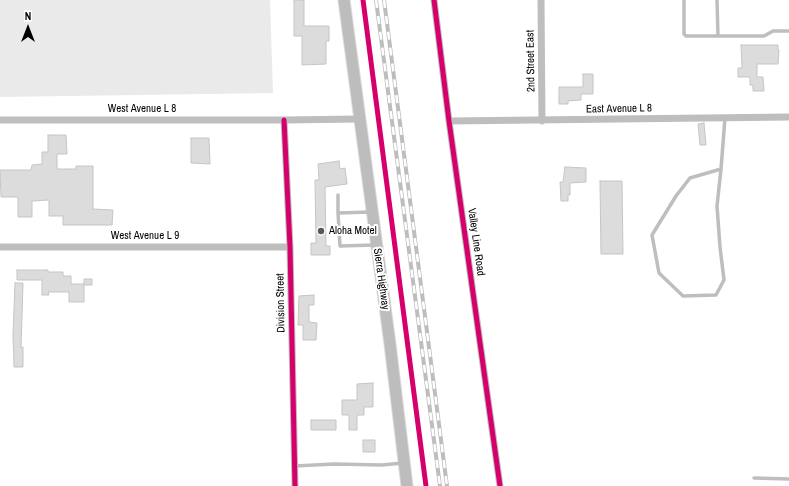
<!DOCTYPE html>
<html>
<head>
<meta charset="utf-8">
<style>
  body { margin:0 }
  #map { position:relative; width:789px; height:486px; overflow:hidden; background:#fff; font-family:"Archivo Narrow",sans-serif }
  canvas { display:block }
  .north { position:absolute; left:8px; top:8px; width:40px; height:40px; -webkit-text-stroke:3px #fff; paint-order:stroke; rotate:0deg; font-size:11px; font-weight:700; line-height:16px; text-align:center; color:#000 }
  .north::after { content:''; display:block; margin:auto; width:14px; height:18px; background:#000; clip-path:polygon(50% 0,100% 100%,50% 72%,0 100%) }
</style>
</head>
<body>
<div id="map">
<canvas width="789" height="486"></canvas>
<div class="north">N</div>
</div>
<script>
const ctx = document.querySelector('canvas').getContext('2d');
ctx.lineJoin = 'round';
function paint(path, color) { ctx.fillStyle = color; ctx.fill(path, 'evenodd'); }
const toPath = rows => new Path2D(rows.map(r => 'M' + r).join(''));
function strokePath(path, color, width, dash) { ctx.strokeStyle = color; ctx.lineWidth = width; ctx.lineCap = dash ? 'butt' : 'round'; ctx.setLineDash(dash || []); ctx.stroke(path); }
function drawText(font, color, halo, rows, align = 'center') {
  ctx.font = font + ' "Archivo Narrow",sans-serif'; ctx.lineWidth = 4; ctx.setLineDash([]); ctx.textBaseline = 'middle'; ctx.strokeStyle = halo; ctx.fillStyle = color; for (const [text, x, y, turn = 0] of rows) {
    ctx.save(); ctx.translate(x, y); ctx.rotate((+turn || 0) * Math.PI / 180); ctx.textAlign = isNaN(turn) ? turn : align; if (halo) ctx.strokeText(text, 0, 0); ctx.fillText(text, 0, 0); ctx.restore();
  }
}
paint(toPath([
  [0,0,270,0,273,93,0,97]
]), '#eaeaea');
const building = toPath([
  [294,0,304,0,304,26,329,26,329,41,326,41,326,64,302,65,302,36,294,36,294,0],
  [741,45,778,45,778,50,779,50,778,64,757,64,757,77,763,77,764,91,753,91,753,85,750,85,750,77,738,77,738,68,742,68,741,45],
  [583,74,593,74,593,94,581,94,581,100,568,101,568,104,559,104,559,87,583,87,583,74],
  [704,123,706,145,700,145,698,124,704,123],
  [48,135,66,135,67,154,57,154,57,169,76,169,76,166,93,166,93,209,113,210,112,225,63,225,63,216,49,216,49,200,32,201,32,217,18,217,18,197,1,197,0,170,31,170,32,165,42,164,42,152,48,152,48,135],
  [191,138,209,138,210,164,191,163,191,138],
  [339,161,340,169,345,168,347,184,325,187,326,246,330,246,330,255,311,255,311,243,316,243,315,180,319,180,318,164,339,161],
  [565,167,586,168,586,182,570,183,570,195,568,195,568,201,561,201,560,182,563,182,565,167],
  [600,181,622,181,623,254,601,254,600,181],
  [17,270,48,270,48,272,63,272,63,276,71,276,71,284,84,284,84,279,92,279,92,285,84,285,84,302,69,302,69,292,48,292,49,295,42,295,42,280,17,280,17,270],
  [15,283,23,283,21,347,23,347,23,367,14,367,13,336,15,283],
  [314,295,314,305,309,305,309,322,317,323,316,340,303,340,303,325,298,325,299,296,314,295],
  [373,383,373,407,364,407,364,415,357,415,357,430,349,430,349,415,342,415,342,400,357,400,357,384,373,383],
  [311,420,336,420,336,430,311,430,311,420],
  [363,440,375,440,375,452,363,452,363,440]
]);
paint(building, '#dcdcdc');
strokePath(building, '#c5c5c5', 1);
const primary = toPath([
  [344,0,390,344,407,486]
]);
strokePath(primary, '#dbdbdb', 13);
strokePath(toPath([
  [684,0,684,34,686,36,764,36,773,31,789,31],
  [717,0,718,36],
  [721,169,690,178,676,196,652,235,659,273,683,296,716,295,724,280,720,247,717,206,721,169,725,118],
  [338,195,338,213],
  [371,212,338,213,340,246,375,245],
  [295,466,334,464,382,465,403,463],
  [754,478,789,479]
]), '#bebebe', 3.5);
strokePath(toPath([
  [434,0,449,121,500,486],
  [541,0,542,121],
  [0,120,284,120,359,119],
  [284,120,290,247,295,486],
  [449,121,789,117],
  [0,247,290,247]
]), '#bebebe', 7);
strokePath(primary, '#bdbdbd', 11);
const rail = toPath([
  [376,0,440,486],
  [384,0,447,486]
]);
strokePath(rail, '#bdbdbd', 4);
strokePath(rail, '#fff', 2.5, [8]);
strokePath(toPath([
  [363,0,426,486],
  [434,0,449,121,500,486],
  [284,120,290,247,295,486]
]), '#d6006c', 5);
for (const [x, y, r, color] of [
  [321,231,4,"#595959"]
]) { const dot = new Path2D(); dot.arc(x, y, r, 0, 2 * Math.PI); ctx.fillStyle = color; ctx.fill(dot); strokePath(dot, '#fff', 1.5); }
drawText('11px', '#000', '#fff', [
  ["2nd Street East",531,61,-91],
  ["West Avenue L 8",142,109],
  ["East Avenue L 8",619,109,-1],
  ["West Avenue L 9",145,236],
  ["Valley Line Road",476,242,82],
  ["Sierra Highway",381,279,82],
  ["Division Street",281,303,-91]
]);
drawText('11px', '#000', '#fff', [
  ["Aloha Motel",329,231]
], 'left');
</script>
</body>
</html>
